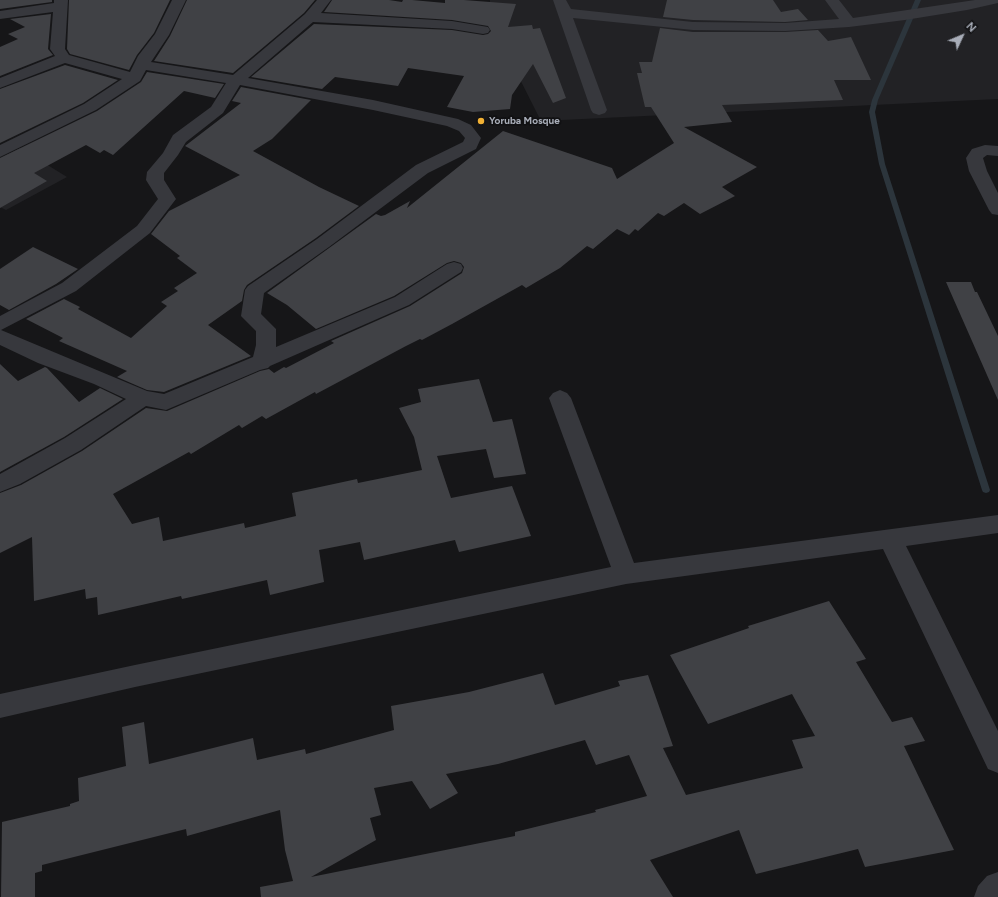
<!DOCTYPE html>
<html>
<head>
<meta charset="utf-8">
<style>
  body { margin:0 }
  #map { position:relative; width:998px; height:897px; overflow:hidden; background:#161618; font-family:Figtree,sans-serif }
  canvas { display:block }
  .north { position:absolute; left:942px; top:16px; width:40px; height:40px; -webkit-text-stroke:3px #111113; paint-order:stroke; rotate:46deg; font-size:11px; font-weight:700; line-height:16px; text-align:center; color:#a8adb8 }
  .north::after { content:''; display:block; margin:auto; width:14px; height:18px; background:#a8adb8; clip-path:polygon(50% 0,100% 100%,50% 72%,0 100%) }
</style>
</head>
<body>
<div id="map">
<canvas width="998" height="897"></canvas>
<div class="north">N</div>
</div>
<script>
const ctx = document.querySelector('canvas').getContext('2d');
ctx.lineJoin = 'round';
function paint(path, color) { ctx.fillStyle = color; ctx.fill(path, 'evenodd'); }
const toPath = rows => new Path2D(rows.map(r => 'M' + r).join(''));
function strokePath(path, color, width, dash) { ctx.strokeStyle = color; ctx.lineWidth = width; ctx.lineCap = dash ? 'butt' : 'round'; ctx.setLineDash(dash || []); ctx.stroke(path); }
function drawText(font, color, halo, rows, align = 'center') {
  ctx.font = font + ' Figtree,sans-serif'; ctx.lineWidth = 3.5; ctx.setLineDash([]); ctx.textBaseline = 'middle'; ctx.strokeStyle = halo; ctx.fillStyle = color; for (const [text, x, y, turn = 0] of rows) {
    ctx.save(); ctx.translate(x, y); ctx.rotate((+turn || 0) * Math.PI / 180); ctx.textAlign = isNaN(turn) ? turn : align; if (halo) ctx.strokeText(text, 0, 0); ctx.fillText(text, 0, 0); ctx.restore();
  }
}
paint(toPath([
  [490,0,998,0,998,99,541,121,490,20],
  [20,148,67,177,6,210,0,207,0,158]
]), '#222225');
paint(toPath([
  [915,0,921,0,878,100,875,112,885,164,990,490,989,492,986,493,983,492,982,490,879,164,869,112,872,100,915,0]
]), '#2c353c');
paint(toPath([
  [0,0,52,0,52,2,0,9],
  [69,0,170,0,154,33,137,55,129,70,70,54,67,49],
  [187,0,315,0,304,13,233,73,154,61,170,36],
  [332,0,389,0,402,2,403,0,412,0,445,3,445,0,464,0,516,4,508,27,532,25,533,29,540,28,566,98,553,103,533,64,512,95,510,109,473,112,447,107,464,76,408,68,398,86,335,77,322,89,251,77,314,24,452,30,483,35,488,34,491,31,488,26,452,20,324,12],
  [667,0,773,0,781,12,798,9,808,20,785,22,693,20,663,17],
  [51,14,48,49,53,55,0,76,0,47,18,39,8,34,25,27,10,19],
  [660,28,693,32,785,32,818,30,828,41,851,37,871,80,834,80,843,100,722,105,732,122,684,127,757,167,722,187,735,196,700,214,684,203,664,216,658,213,638,231,635,229,629,235,617,229,593,249,587,246,560,268,526,288,522,285,452,324,422,340,420,339,406,346,316,394,315,392,266,419,262,416,242,428,239,425,191,454,189,452,113,494,132,524,159,517,163,541,244,523,245,528,296,516,292,493,357,479,358,483,422,470,414,437,399,408,421,402,418,389,479,379,493,422,512,419,526,474,494,478,486,449,437,456,451,498,512,486,531,536,459,552,455,540,364,560,360,542,319,550,324,582,270,595,267,580,182,599,181,596,98,615,97,597,86,599,85,589,34,601,32,537,0,553,0,493,21,485,82,451,146,408,167,411,260,371,269,369,274,373,284,367,286,368,334,343,331,341,410,306,462,273,464,267,461,263,454,261,447,263,394,296,316,329,287,305,267,293,376,214,381,216,385,215,410,201,407,208,503,131,612,168,617,179,674,143,651,107,645,107,637,73,642,73,639,62,652,62],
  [65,65,118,80,83,103,0,143,0,89],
  [147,72,224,84,215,98,184,91,113,155,104,150,100,153,86,145,34,173,47,181,0,208,0,158,97,111,141,82],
  [241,87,311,100,272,139,253,151,319,187,359,206,316,238,247,285,244,290,242,301,208,325,251,356,164,392,147,390,117,377,127,371,59,341,63,338,26,319,64,299,80,307,78,309,131,338,167,306,161,302,178,291,174,288,197,273,177,258,180,256,151,234,169,211,240,175,185,146,241,103,232,101],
  [33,247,78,269,56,284,9,310,0,305,0,269],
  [946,282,971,282,975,292,977,292,998,336,998,400],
  [0,364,18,381,45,367,47,368,79,402,100,388,123,399,64,437,0,472],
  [829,601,866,659,856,662,892,722,912,717,925,741,904,746,954,850,865,867,858,849,756,874,739,830,650,860,673,897,261,897,260,887,293,881,285,850,280,810,187,836,186,829,42,865,42,871,35,873,35,897,1,897,2,822,70,806,70,804,79,801,78,778,126,766,122,727,144,722,149,764,253,738,257,760,305,749,306,754,394,730,391,706,469,692,543,673,555,705,620,686,618,681,648,675,673,746,663,748,686,795,803,768,792,740,815,736,792,694,708,724,670,655,749,628,748,626],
  [585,740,596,765,629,755,647,796,595,810,596,812,515,832,515,836,311,877,376,840,370,818,381,815,374,788,412,781,430,809,458,793,446,774,498,764]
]), '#404145');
paint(toPath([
  [54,0,68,0,65,49,69,55,130,72,138,56,155,34,172,0,186,0,169,35,151,62,233,75,305,14,317,0,331,0,321,13,452,21,488,27,490,30,488,33,483,34,452,29,313,22,248,78,373,100,458,119,471,125,481,138,476,149,428,173,329,247,264,293,261,314,276,329,276,347,395,297,447,264,454,262,461,264,463,268,461,272,409,305,270,366,268,368,260,370,173,407,166,410,146,406,81,450,20,484,0,492,0,474,65,438,126,399,94,384,38,363,0,345,0,316,62,283,137,226,158,199,146,180,147,172,163,153,173,135,211,107,226,83,146,70,140,81,96,110,0,157,0,145,84,104,122,79,65,63,0,88,0,78,55,56,50,49,53,12,0,19,0,11,54,3,54,0],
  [240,85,373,110,447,126,459,131,465,138,463,142,416,165,317,239,248,286,245,290,241,316,256,331,256,345,253,357,164,394,147,391,1,330,76,291,150,233,176,199,164,180,164,173,178,155,186,142,223,113,240,85],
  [553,0,566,0,571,9,693,22,785,23,839,19,825,0,839,0,853,18,975,0,998,0,998,3,967,10,905,20,849,27,785,31,693,30,573,18,607,110,605,113,599,115,593,113,591,110,553,0],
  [985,145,998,146,998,156,987,155,983,158,987,171,998,193,998,215,992,214,989,210,969,171,966,158,972,149,985,145],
  [560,390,567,393,571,398,634,563,998,515,998,533,906,546,998,731,998,773,988,769,883,549,626,584,135,687,0,718,0,694,135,665,611,567,549,398,553,393,560,390],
  [998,872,998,897,974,897,978,886,987,876,998,872]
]), '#37383d');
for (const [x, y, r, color] of [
  [481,121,4,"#f2b134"]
]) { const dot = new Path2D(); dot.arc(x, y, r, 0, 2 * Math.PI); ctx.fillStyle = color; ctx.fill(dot); strokePath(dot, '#111113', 1.5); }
drawText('bold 10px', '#a8adb8', '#111113', [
  ["Yoruba Mosque",489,121]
], 'left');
</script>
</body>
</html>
